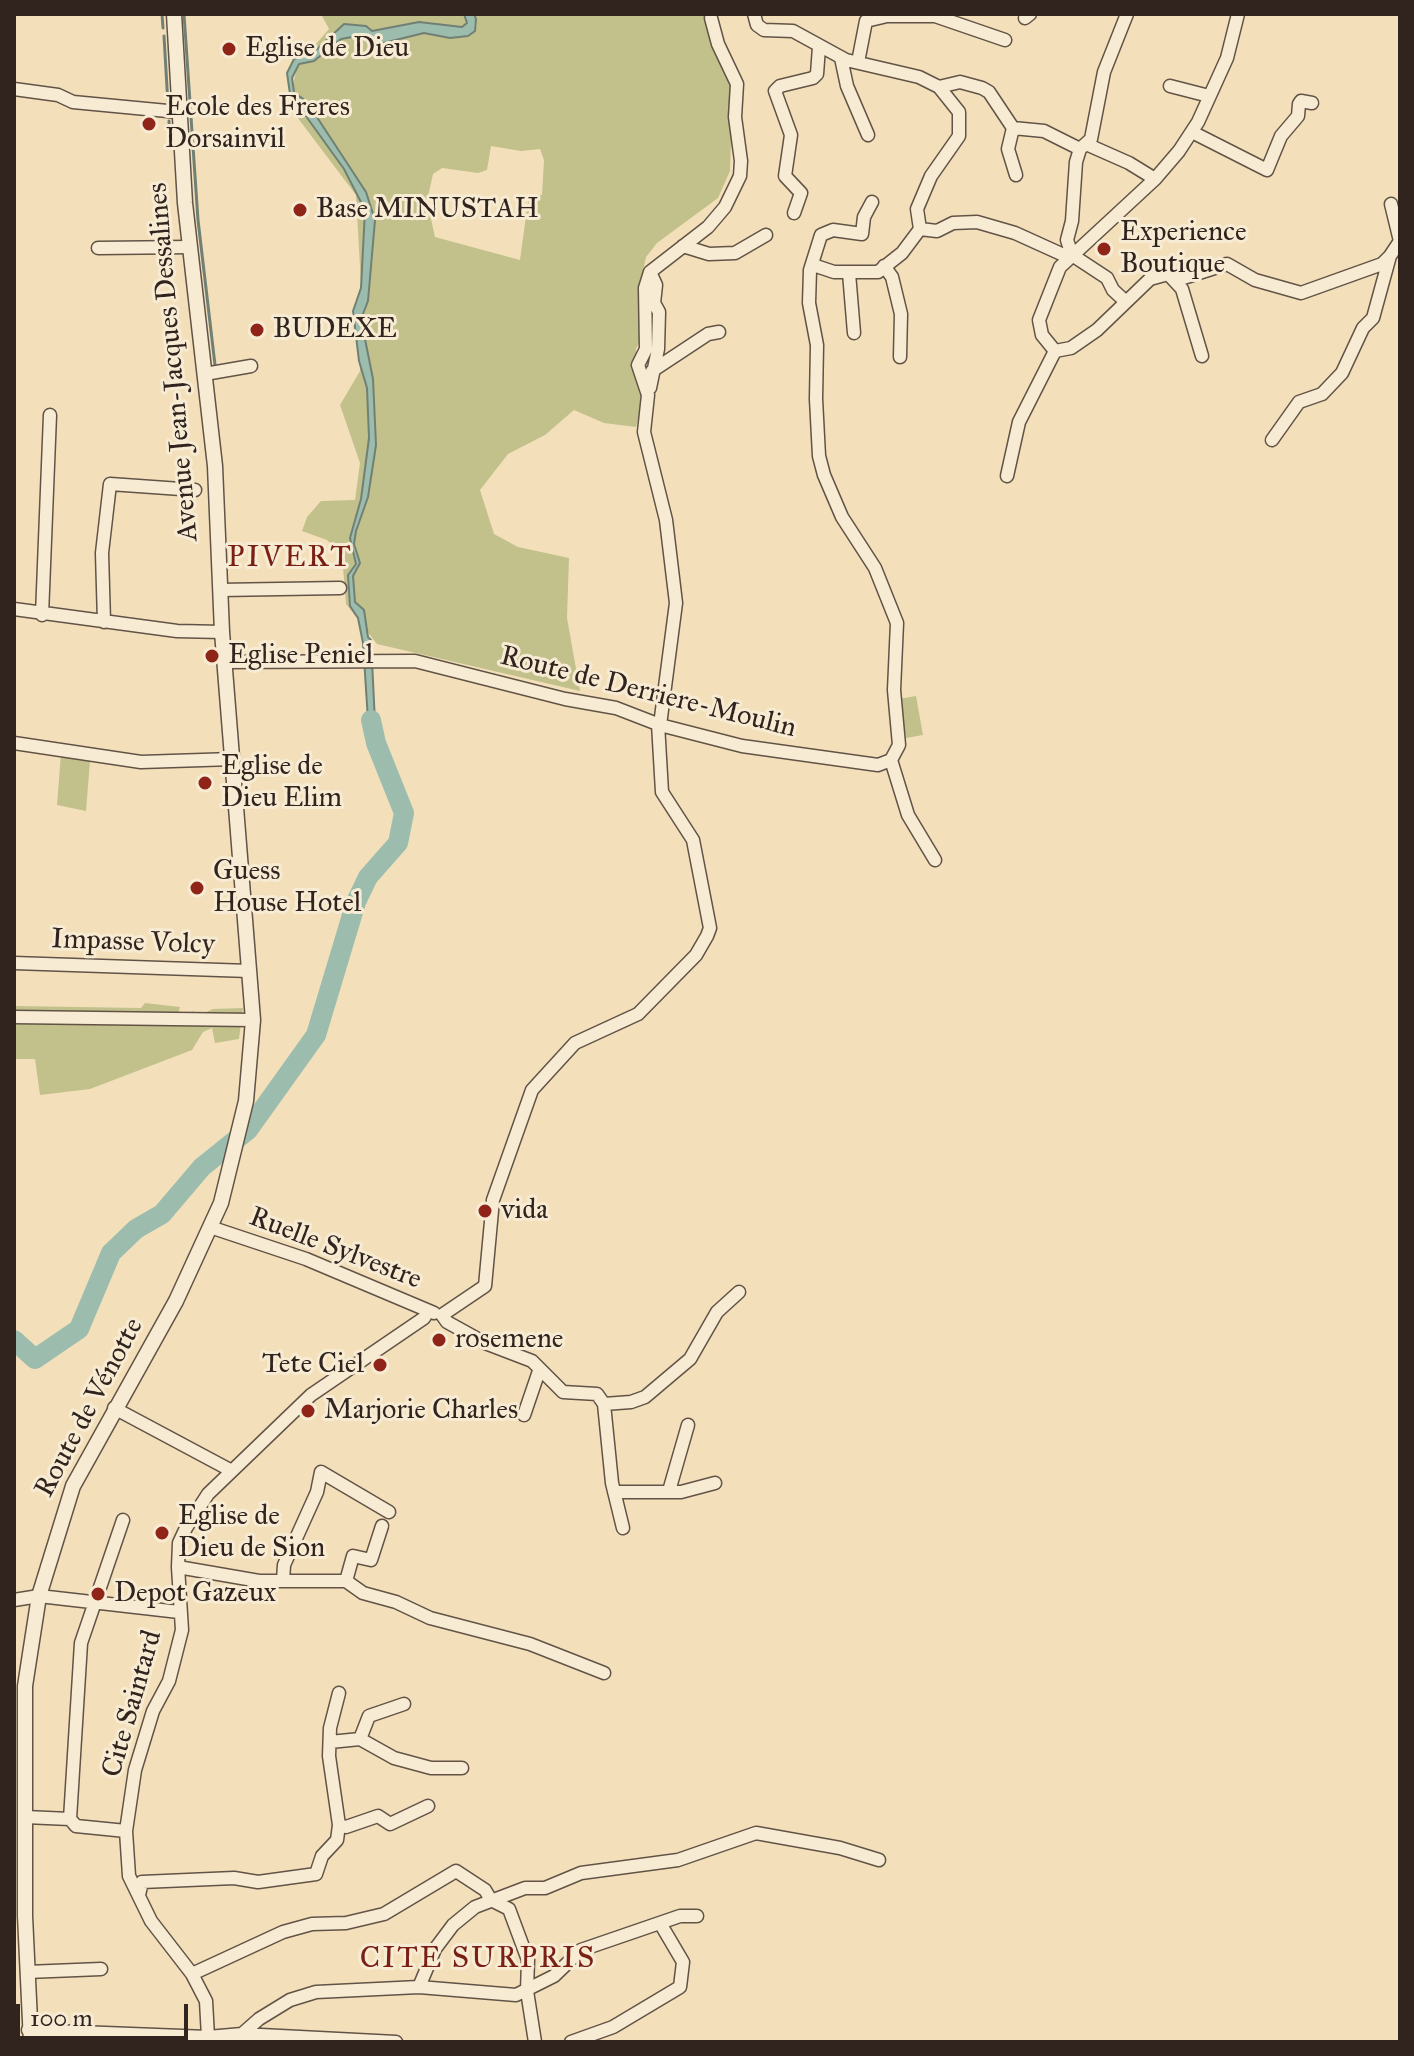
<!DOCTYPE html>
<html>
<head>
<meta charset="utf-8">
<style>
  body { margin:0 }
  #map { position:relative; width:1414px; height:2056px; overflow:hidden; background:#f3e0bb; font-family:"IM FELL Great Primer",serif }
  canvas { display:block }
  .frame { position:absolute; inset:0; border:16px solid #31241f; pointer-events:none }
  .scale { position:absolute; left:16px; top:2004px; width:172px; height:36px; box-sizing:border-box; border:4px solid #31241f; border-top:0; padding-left:10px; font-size:24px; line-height:28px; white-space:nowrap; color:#31241f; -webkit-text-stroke:6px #f7ebd3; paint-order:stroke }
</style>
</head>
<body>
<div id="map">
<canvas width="1414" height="2056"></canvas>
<div class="frame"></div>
<div class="scale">100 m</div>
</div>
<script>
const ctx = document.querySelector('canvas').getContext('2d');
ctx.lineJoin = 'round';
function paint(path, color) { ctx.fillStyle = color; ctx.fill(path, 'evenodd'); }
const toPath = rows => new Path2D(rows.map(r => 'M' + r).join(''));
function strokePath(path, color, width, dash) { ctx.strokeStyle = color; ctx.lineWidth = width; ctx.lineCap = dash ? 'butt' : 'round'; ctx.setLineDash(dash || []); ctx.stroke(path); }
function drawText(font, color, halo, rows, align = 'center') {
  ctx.font = font + ' "IM FELL Great Primer",serif'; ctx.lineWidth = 6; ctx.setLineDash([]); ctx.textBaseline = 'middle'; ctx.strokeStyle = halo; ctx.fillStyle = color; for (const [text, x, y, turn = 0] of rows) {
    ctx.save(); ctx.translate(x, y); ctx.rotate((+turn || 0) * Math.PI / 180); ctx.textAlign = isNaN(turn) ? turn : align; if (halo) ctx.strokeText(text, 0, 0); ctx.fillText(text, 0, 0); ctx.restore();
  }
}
paint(toPath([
  [321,14,703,14,733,83,730,171,718,198,657,243,646,257,639,289,641,339,636,349,636,371,644,397,636,427,604,423,574,410,545,435,508,454,480,490,494,534,518,547,569,558,567,618,580,691,377,644,346,604,342,554,327,540,302,531,307,517,321,501,355,500,360,463,340,405,360,371,361,285,356,195,288,105,301,51,316,44,329,29],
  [491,146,521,151,540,149,544,160,542,195,529,194,520,260,435,237,427,201,433,174,442,168,478,173,487,170],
  [916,696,923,735,906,738,899,699],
  [61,753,90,761,86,811,57,805],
  [145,1003,180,1007,177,1019,184,1020,192,1011,200,1015,213,1009,243,1008,239,1039,215,1043,212,1028,203,1032,192,1050,90,1089,40,1095,35,1059,14,1059,14,1006,141,1008]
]), '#c2c08b');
const water = toPath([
  [464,14,474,14,476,19,475,31,468,36,450,38,424,33,371,46,364,38,352,37,341,39,314,61,299,64,292,78,294,92,307,102,366,192,375,220,368,301,361,319,373,379,376,445,368,497,356,531,354,544,360,563,353,576,355,602,364,610,368,637,371,640,376,743,368,720,363,643,358,618,350,606,348,575,356,564,350,538,361,499,369,438,367,388,359,361,353,311,361,288,365,210,344,169,290,94,287,73,294,59,315,51,344,24,366,26,372,31,419,22,462,27,467,23,464,14]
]);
paint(water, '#9cbdad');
strokePath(water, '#718074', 2);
strokePath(toPath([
  [162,14,163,28],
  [184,14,198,220,215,365],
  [164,36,168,105],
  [169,121,170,146]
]), '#718074', 3);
strokePath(toPath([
  [14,1340,35,1359,79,1329,111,1253,136,1229,162,1214,202,1167,248,1130,316,1035,356,902,368,877,398,843,404,813,376,743,371,720]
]), '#9cbdad', 20);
const minor = toPath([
  [754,14,757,25,764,30,793,31,846,60,919,77,939,87,959,112,959,136,931,176,917,209,920,229],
  [1025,18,1030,14],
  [841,58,847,86,868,135],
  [858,62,866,21,887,16,935,16,1005,40],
  [1170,86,1209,96],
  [939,87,960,82,982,88,989,92,1013,128,1044,131,1080,149],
  [14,89,58,95,73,102,178,112],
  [1013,128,1008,149,1016,175],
  [1192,132,1267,170,1281,136,1298,116,1299,104,1301,101,1312,103],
  [1086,144,1129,163,1155,179],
  [794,213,801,193,785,176,791,135,775,91,780,86,813,78,817,74,819,47],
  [920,229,937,231,953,223,977,222,1015,233,1068,257],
  [683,246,709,254,735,253,766,235],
  [98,248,190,247],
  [813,265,834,272,878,272,902,253,920,229],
  [884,266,892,277,901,314,900,357],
  [650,272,656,285,654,303,659,312,658,349,650,388],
  [849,273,854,333],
  [1177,280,1227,264,1255,280,1301,293,1382,264,1390,256],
  [1126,302,1113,290,1107,278,1072,255,1067,240,1072,221,1076,162,1080,149,1091,139,1104,72,1127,14],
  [1055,351,1042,335,1039,320,1060,267,1155,179,1179,151,1198,122,1227,58,1238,14],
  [1055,351,1071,348,1097,330,1150,279,1168,274,1182,289,1202,356],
  [652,371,708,334,719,332],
  [205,374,251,366],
  [1272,440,1299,402,1322,394,1342,373,1363,328,1373,318,1390,256,1400,241,1391,204],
  [1007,476,1019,422,1055,351],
  [220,590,340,588],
  [14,609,177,631,222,632],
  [42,615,50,415],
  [104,622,102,553,110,484,195,490],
  [224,662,415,661,565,699,616,708,660,725,742,746,878,765,891,760,899,745,894,690,897,623,875,568,842,517,824,475,819,456,816,399,817,345,809,303,810,270,821,235,833,230,862,234,864,217,872,202],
  [660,725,676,603,666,520,644,432,648,395,638,365,646,349,645,288,650,272,708,227,725,207,740,176,741,161,735,117,737,84,718,44,711,18],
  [14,743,141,762,233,759],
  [891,760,908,815,935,860],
  [14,963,249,971],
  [14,1017,253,1020],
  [210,1227,306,1259,434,1313],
  [442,1315,485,1286,493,1200,532,1090,575,1043,638,1014,696,955,707,936,710,928,693,840,662,792,658,724],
  [442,1315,447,1322,485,1343,532,1361,563,1392,597,1394,604,1404,631,1402,645,1397,690,1359,717,1312,739,1292],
  [604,1404,612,1483,623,1528],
  [114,1408,232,1471],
  [524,1415,539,1371],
  [669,1491,688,1425],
  [614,1492,681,1492,715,1483],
  [178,1567,259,1581,346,1581,363,1593,396,1602,430,1618,530,1644,604,1673],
  [283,1581,284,1565,317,1492,321,1472,389,1512],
  [346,1581,353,1556,371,1560,382,1526],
  [14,1600,39,1596,179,1612],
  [360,1739,369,1716,404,1704],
  [330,1742,360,1739,394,1758,431,1768,462,1768],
  [25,1817,70,1819,76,1826,126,1831,135,1770,153,1711,169,1681,182,1630,178,1567,179,1543,186,1528,208,1494,311,1395,424,1318,428,1311],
  [70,1819,81,1643,123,1520],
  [339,1825,346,1827,378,1816,390,1824,428,1806],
  [126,1831,129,1876,151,1921,192,1974,206,2001,208,2037],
  [139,1895,142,1882,234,1878,258,1882,316,1874,322,1856,337,1840,339,1825,329,1756,330,1728,339,1693],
  [27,1972,101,1969],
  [192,1974,283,1932,312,1924,346,1923,384,1914,456,1871,485,1890,491,1900,509,1909,528,1960,527,1991,535,2042],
  [419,1987,435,1949,453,1925,475,1907,525,1888,545,1888,581,1873,678,1860,756,1833,840,1848,879,1860],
  [28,2030,208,2037,242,2034,396,2042],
  [242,2034,259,2019,290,2000,316,1992,419,1987,516,1995,554,1976,581,1950,680,1916,697,1916],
  [571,2042,613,2027,680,1987,683,1962,660,1923]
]);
const tertiary = toPath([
  [31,2042,25,1916,25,1686,39,1596,73,1486,176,1301,221,1203,246,1101,253,1020,222,632,215,466,185,203,174,14]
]);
strokePath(minor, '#625346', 15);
strokePath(tertiary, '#625346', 17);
strokePath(minor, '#f7ebd3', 12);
strokePath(tertiary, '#f7ebd3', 14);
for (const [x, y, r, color] of [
  [229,49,8,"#8f2418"],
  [149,124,8,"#8f2418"],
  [300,210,8,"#8f2418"],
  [1104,249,8,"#8f2418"],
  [257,330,8,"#8f2418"],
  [212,656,8,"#8f2418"],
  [205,783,8,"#8f2418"],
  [197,888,8,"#8f2418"],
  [485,1211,8,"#8f2418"],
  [439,1340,8,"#8f2418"],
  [380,1365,8,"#8f2418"],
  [308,1411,8,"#8f2418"],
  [162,1533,8,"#8f2418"],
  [98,1594,8,"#8f2418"]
]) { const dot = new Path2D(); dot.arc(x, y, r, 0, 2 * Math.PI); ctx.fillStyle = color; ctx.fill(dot); strokePath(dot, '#f7ebd3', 3); }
drawText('28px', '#31241f', '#f7ebd3', [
  ["Eglise de Dieu",245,49],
  ["Ecole des Freres",165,108],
  ["Dorsainvil",165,140],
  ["Base MINUSTAH",316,210],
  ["Experience",1120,233],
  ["Boutique",1120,265],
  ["BUDEXE",273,330],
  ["Eglise Peniel",228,656],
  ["Eglise de",221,767],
  ["Dieu Elim",221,799],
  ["Guess",213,872],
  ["House Hotel",213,904],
  ["vida",501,1211],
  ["rosemene",455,1340],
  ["Tete Ciel",364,1365,"right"],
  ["Marjorie Charles",324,1411],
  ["Eglise de",178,1517],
  ["Dieu de Sion",178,1549],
  ["Depot Gazeux",114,1594]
], 'left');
drawText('28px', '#31241f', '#f7ebd3', [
  ["Avenue Jean-Jacques Dessalines",174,362,-95],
  ["Route de Derriere-Moulin",648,693,14],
  ["Impasse Volcy",133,943,2],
  ["Ruelle Sylvestre",335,1249,21],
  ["Route de Vénotte",90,1408,-62],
  ["Cite Saintard",133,1704,-74]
]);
ctx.letterSpacing = '2px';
drawText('30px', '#7a1f14', '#f7ebd3', [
  ["PIVERT",290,559],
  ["CITE SURPRIS",478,1960]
]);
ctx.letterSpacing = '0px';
</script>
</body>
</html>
